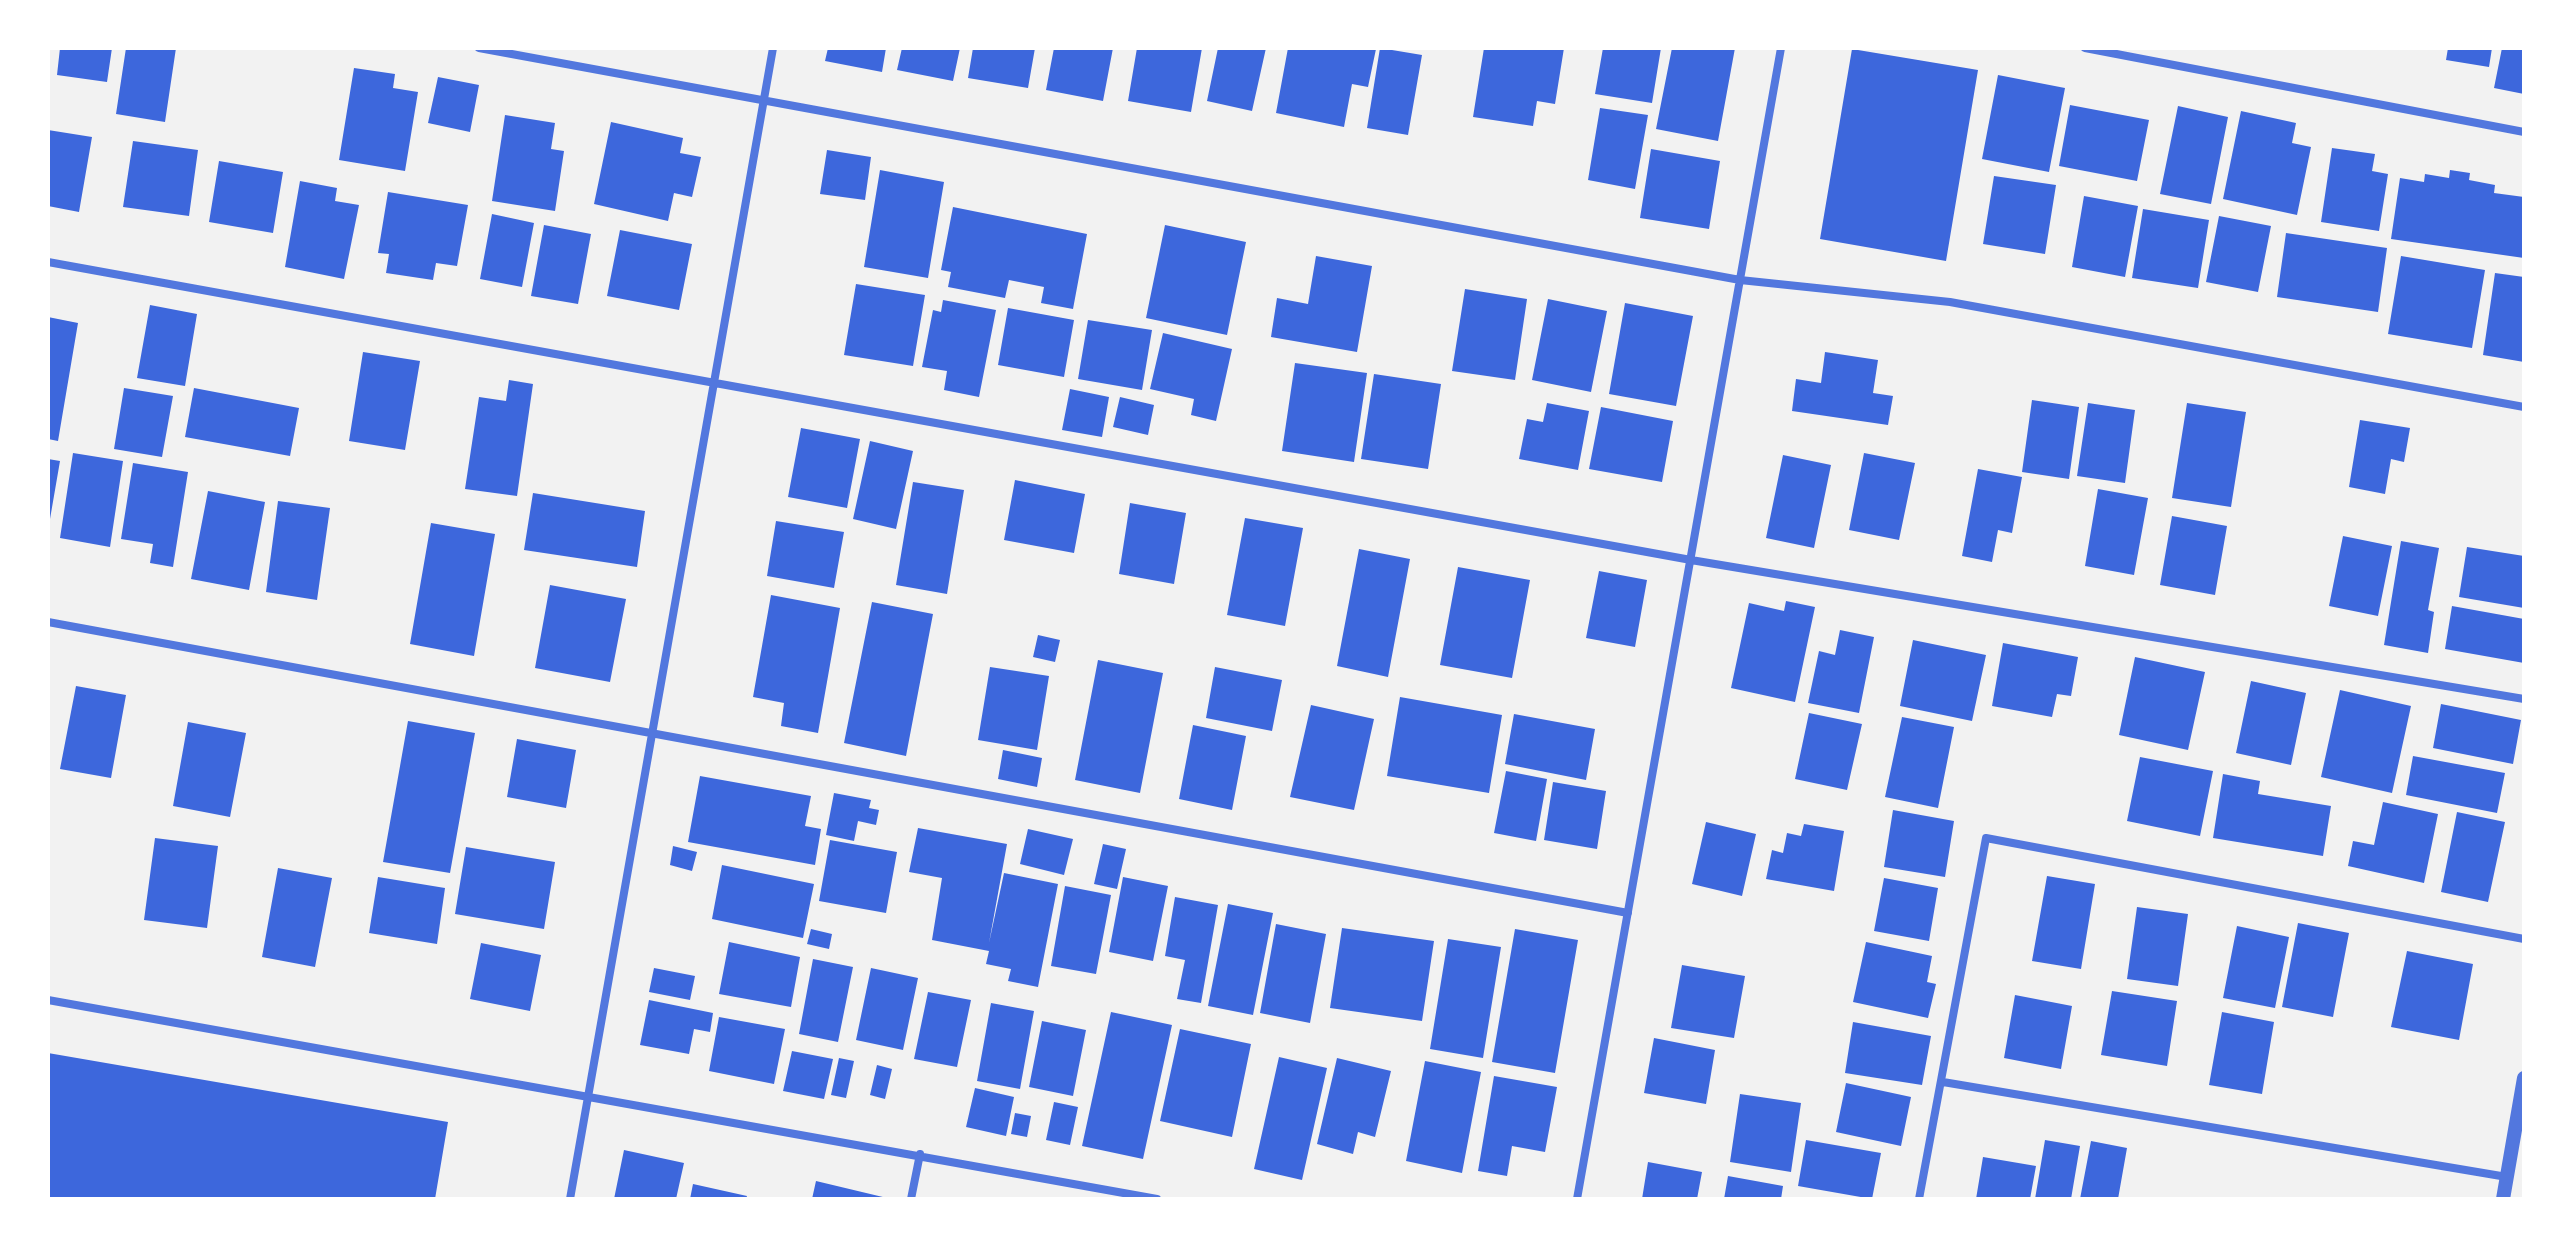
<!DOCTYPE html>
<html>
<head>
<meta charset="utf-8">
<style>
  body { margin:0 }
  #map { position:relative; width:2572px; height:1247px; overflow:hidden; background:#f2f2f2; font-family:Manrope,sans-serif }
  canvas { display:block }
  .frame { position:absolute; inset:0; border:50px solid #fff; pointer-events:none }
</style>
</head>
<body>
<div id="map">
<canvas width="2572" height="1247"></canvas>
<div class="frame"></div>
</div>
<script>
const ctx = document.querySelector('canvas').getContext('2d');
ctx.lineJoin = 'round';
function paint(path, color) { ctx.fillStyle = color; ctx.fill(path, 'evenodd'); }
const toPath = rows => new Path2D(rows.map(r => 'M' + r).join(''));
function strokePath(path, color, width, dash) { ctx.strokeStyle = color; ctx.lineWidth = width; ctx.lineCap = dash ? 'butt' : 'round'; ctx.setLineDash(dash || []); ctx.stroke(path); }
paint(toPath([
  [60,48,112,48,107,82,57,75],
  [126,48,176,48,165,122,116,114],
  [828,48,886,48,882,72,825,61],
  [902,48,960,48,953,81,897,70],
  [973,48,1035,48,1028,88,968,78],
  [1054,48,1113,48,1103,101,1046,90],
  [1137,48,1202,48,1191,112,1128,101],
  [1218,48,1266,48,1252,111,1207,101],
  [1288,48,1376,49,1368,87,1352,84,1344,127,1276,113],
  [1380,48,1422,55,1408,135,1367,128],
  [1484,48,1564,48,1555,104,1537,101,1533,126,1473,117],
  [1603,48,1661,48,1652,103,1595,94],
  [1672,48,1735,48,1718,141,1656,129],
  [2448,48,2492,48,2489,67,2446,60],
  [2502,48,2524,48,2524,94,2494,88],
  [1852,49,1978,70,1946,261,1820,239],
  [354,68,395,74,393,88,418,92,405,171,339,160],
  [1998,75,2065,88,2049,172,1982,159],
  [438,77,479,85,470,132,428,123],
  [2070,105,2149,120,2137,181,2059,166],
  [2178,106,2228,117,2211,204,2160,194],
  [1600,108,1648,115,1635,189,1588,180],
  [2241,111,2296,123,2292,143,2311,147,2297,215,2223,199],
  [505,115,555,123,551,149,564,151,555,211,492,201],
  [611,122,683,138,680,153,701,157,692,197,674,193,668,221,594,204],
  [48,130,92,137,79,212,48,206],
  [133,141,198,150,189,216,123,207],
  [2332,148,2375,154,2372,171,2388,174,2379,231,2321,222],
  [1651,149,1720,161,1709,229,1640,218],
  [827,150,871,157,865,200,820,194],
  [219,161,283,172,273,233,209,222],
  [880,170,944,182,928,278,864,267],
  [2450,170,2470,173,2469,180,2495,185,2494,193,2524,197,2524,258,2391,239,2400,178,2424,182,2425,174,2449,178],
  [1994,176,2056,185,2045,254,1983,244],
  [300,181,337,188,335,201,359,205,344,279,285,267],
  [388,192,468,205,457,266,436,263,433,280,386,273,389,254,378,253],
  [2084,196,2138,206,2125,277,2072,267],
  [953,207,1087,234,1073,309,1041,303,1044,287,1009,280,1005,298,948,287,951,272,941,270],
  [2143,209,2209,220,2198,288,2132,278],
  [492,214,534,223,522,287,480,279],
  [2219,216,2271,226,2258,292,2206,282],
  [544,225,591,234,578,304,531,296],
  [1165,225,1246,242,1227,335,1146,318],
  [620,230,692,244,679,310,607,296],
  [2286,233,2387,248,2378,312,2277,297],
  [1316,256,1372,266,1357,352,1271,337,1277,298,1308,304],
  [2401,256,2485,270,2472,348,2388,334],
  [2495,273,2524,277,2524,362,2483,355],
  [856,284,925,295,913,366,844,355],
  [1465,289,1527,299,1515,380,1452,371],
  [1548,299,1607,311,1591,392,1532,380],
  [943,300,996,310,979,397,944,390,947,371,922,367,933,310,941,312],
  [1625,303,1693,316,1676,406,1609,394],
  [150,305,197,314,185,386,137,378],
  [1008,308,1074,320,1064,377,998,365],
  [48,317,78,323,58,441,48,439],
  [1088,320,1152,330,1142,390,1078,379],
  [1163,333,1232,349,1216,421,1191,415,1194,399,1150,389],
  [363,352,420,361,405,450,349,441],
  [1825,352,1878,360,1873,393,1893,396,1888,425,1792,411,1796,379,1821,383],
  [1295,363,1367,373,1354,462,1282,451],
  [1374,374,1441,384,1428,469,1361,459],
  [509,380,533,384,517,496,465,489,479,397,506,401],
  [124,388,173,396,162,457,114,449],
  [194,388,299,408,290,456,185,437],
  [1070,389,1109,397,1102,437,1062,430],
  [1120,397,1154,405,1148,435,1113,427],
  [2032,400,2079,407,2069,479,2022,472],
  [1547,403,1589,411,1578,470,1519,459,1527,419,1543,422],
  [2088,403,2135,410,2125,483,2077,476],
  [2187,403,2246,412,2231,507,2172,498],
  [1601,407,1673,421,1662,482,1589,469],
  [2360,420,2410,428,2404,462,2391,459,2385,494,2349,487],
  [801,428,860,439,847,508,788,497],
  [870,441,913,451,896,529,853,519],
  [73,453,123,461,110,547,60,538],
  [1864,453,1915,463,1899,540,1849,530],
  [1783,455,1831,465,1814,548,1766,538],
  [48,459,60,461,50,519,48,519],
  [133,463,188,472,173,567,150,563,153,544,121,539],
  [1978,469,2022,477,2012,533,1998,530,1992,562,1962,556],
  [1015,480,1085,494,1074,553,1004,540],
  [913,482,964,490,947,594,896,585],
  [2098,489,2148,498,2134,575,2085,566],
  [208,491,265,502,249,590,191,579],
  [533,493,645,511,637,567,524,550],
  [278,501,330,508,317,600,266,592],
  [1130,503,1186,513,1174,584,1119,574],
  [2172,516,2227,526,2215,595,2160,585],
  [1245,518,1303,528,1285,626,1227,615],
  [776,521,844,532,834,588,767,576],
  [431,523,495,534,474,656,410,644],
  [2343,536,2392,546,2378,616,2329,606],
  [2401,541,2439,548,2428,610,2434,612,2428,653,2384,645],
  [2467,547,2524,556,2524,608,2459,597],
  [1359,549,1410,559,1388,677,1337,666],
  [1458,567,1530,580,1512,678,1440,665],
  [1599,571,1647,580,1635,647,1586,638],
  [550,585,626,599,610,682,535,668],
  [771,595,840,608,818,733,781,726,784,703,753,697],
  [1786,601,1815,607,1795,702,1731,688,1749,603,1784,611],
  [872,602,933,614,906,756,844,743],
  [2452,606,2524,619,2524,663,2445,649],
  [1840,630,1874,637,1859,713,1808,703,1819,651,1835,655],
  [1038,635,1060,640,1055,662,1033,657],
  [1913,640,1986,655,1972,721,1900,706],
  [2003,643,2078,657,2071,696,2057,694,2052,717,1992,706],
  [2135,657,2205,672,2188,750,2119,735],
  [1098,660,1163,673,1140,793,1075,780],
  [990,667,1049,676,1037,750,978,740],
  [1215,667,1282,680,1272,731,1206,718],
  [2251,681,2306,693,2291,765,2236,753],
  [76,686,126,695,111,778,60,769],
  [2340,690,2411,706,2392,793,2321,777],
  [1400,697,1502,715,1489,793,1387,776],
  [2441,704,2521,720,2513,764,2433,748],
  [1311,705,1374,719,1354,810,1290,797],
  [1809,713,1862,724,1847,790,1795,779],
  [1514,714,1595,729,1586,780,1505,764],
  [1902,717,1954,727,1938,808,1885,797],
  [408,721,475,733,450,873,383,862],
  [188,722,246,733,230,817,173,806],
  [1193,725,1246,736,1232,810,1179,799],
  [517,739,576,750,566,808,507,797],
  [1003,750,1042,758,1037,787,998,779],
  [2413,756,2505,773,2497,813,2406,795],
  [2140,757,2213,771,2200,836,2127,821],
  [1506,771,1547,779,1536,841,1494,833],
  [2223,774,2260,781,2258,794,2331,806,2323,856,2213,838],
  [700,776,811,796,805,826,821,829,815,865,688,842],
  [1553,782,1606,791,1597,849,1544,840],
  [834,793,871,800,869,808,879,810,876,825,858,821,854,841,826,835],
  [2383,802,2438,814,2424,883,2348,866,2353,841,2374,845],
  [1893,810,1954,821,1945,877,1884,867],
  [2457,812,2505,822,2488,902,2441,892],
  [1706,822,1756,834,1742,896,1692,884],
  [1804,824,1844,831,1834,891,1766,879,1772,850,1783,853,1787,833,1801,836],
  [918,828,1007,844,989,943,1004,873,1058,884,1038,987,1008,981,1011,969,986,964,989,951,932,940,942,878,909,872],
  [1028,829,1073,839,1064,875,1020,864],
  [155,838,218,846,207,928,144,920],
  [830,840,897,852,886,913,819,901],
  [1103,844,1126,849,1117,889,1094,884],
  [673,846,697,852,692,871,670,865],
  [466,847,555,862,544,929,455,914],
  [722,865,814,884,803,938,712,919],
  [278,868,332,878,315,967,262,957],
  [2047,876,2095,884,2081,969,2032,961],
  [378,877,445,888,437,944,369,933],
  [1123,877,1168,886,1153,961,1109,952],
  [1884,878,1938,888,1929,941,1874,931],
  [1065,886,1111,895,1096,974,1051,966],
  [1175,897,1218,905,1201,1003,1177,999,1185,960,1165,956],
  [1228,904,1273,913,1253,1015,1208,1006],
  [2137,907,2188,914,2178,986,2127,979],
  [2298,923,2349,933,2333,1017,2282,1007],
  [1276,924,1326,934,1310,1023,1260,1013],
  [2237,926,2289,937,2275,1008,2223,998],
  [1342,928,1434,941,1422,1021,1330,1008],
  [811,929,832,934,829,949,807,944],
  [1515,929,1578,940,1555,1073,1492,1062],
  [1448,939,1501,947,1483,1058,1430,1049],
  [729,942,800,957,791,1007,719,994],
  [1866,942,1932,956,1927,982,1936,984,1928,1018,1853,1002],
  [481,943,541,955,530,1011,470,999],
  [2407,951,2473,964,2459,1040,2391,1027],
  [813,959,853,967,838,1042,799,1034],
  [1682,965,1745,976,1734,1038,1671,1028],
  [654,968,695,976,690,1000,649,992],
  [871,968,918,978,903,1050,856,1040],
  [2112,991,2177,1001,2167,1066,2101,1055],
  [928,992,971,1000,957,1067,914,1059],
  [2015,995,2072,1006,2061,1069,2004,1058],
  [649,1000,713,1013,710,1032,694,1029,689,1054,640,1045],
  [991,1003,1034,1011,1020,1089,977,1081],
  [1111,1012,1172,1025,1143,1159,1082,1146],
  [2222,1012,2274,1022,2262,1094,2209,1085],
  [719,1017,785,1029,774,1084,709,1071],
  [1042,1021,1086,1030,1073,1096,1029,1087],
  [1853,1022,1931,1036,1922,1085,1845,1073],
  [1180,1029,1251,1044,1232,1137,1160,1121],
  [1654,1038,1715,1050,1706,1104,1644,1093],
  [792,1051,833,1059,824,1099,783,1091],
  [48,1053,448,1122,435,1199,48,1199],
  [1279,1057,1327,1068,1302,1180,1254,1169],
  [839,1058,854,1061,846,1098,831,1095],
  [1337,1058,1391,1071,1375,1137,1358,1132,1353,1154,1317,1144],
  [1425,1061,1481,1072,1462,1173,1406,1161],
  [877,1065,892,1069,885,1099,870,1095],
  [1494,1076,1557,1087,1545,1152,1512,1146,1507,1176,1478,1171],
  [1846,1083,1911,1097,1901,1146,1836,1132],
  [975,1088,1014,1097,1006,1136,966,1127],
  [1740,1094,1801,1103,1791,1172,1730,1162],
  [1054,1102,1078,1107,1070,1145,1046,1140],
  [1015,1113,1031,1116,1027,1137,1011,1134],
  [1806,1140,1881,1153,1872,1199,1798,1186],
  [2045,1140,2080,1146,2071,1199,2035,1199],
  [2091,1141,2127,1148,2118,1199,2080,1199],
  [624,1150,684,1163,676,1199,614,1199],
  [1983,1157,2036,1166,2030,1199,1976,1199],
  [1648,1162,1702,1172,1697,1199,1642,1199],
  [1728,1176,1783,1186,1781,1199,1724,1199],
  [816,1181,887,1198,887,1199,812,1199],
  [693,1184,747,1196,746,1199,690,1199]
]), '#3d67dc');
strokePath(toPath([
  [479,48,1740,280,1950,302,2524,407],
  [2085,48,2524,132],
  [48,262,1691,560,2524,699],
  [48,622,1628,913],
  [48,1000,1157,1199],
  [1943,1082,2507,1177],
  [570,1199,773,48],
  [911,1199,920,1154],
  [1577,1199,1781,48],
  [1919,1199,1986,838,2524,939]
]), '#5277de', 8);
strokePath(toPath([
  [2503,1199,2524,1078]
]), '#5277de', 14);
</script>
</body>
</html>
